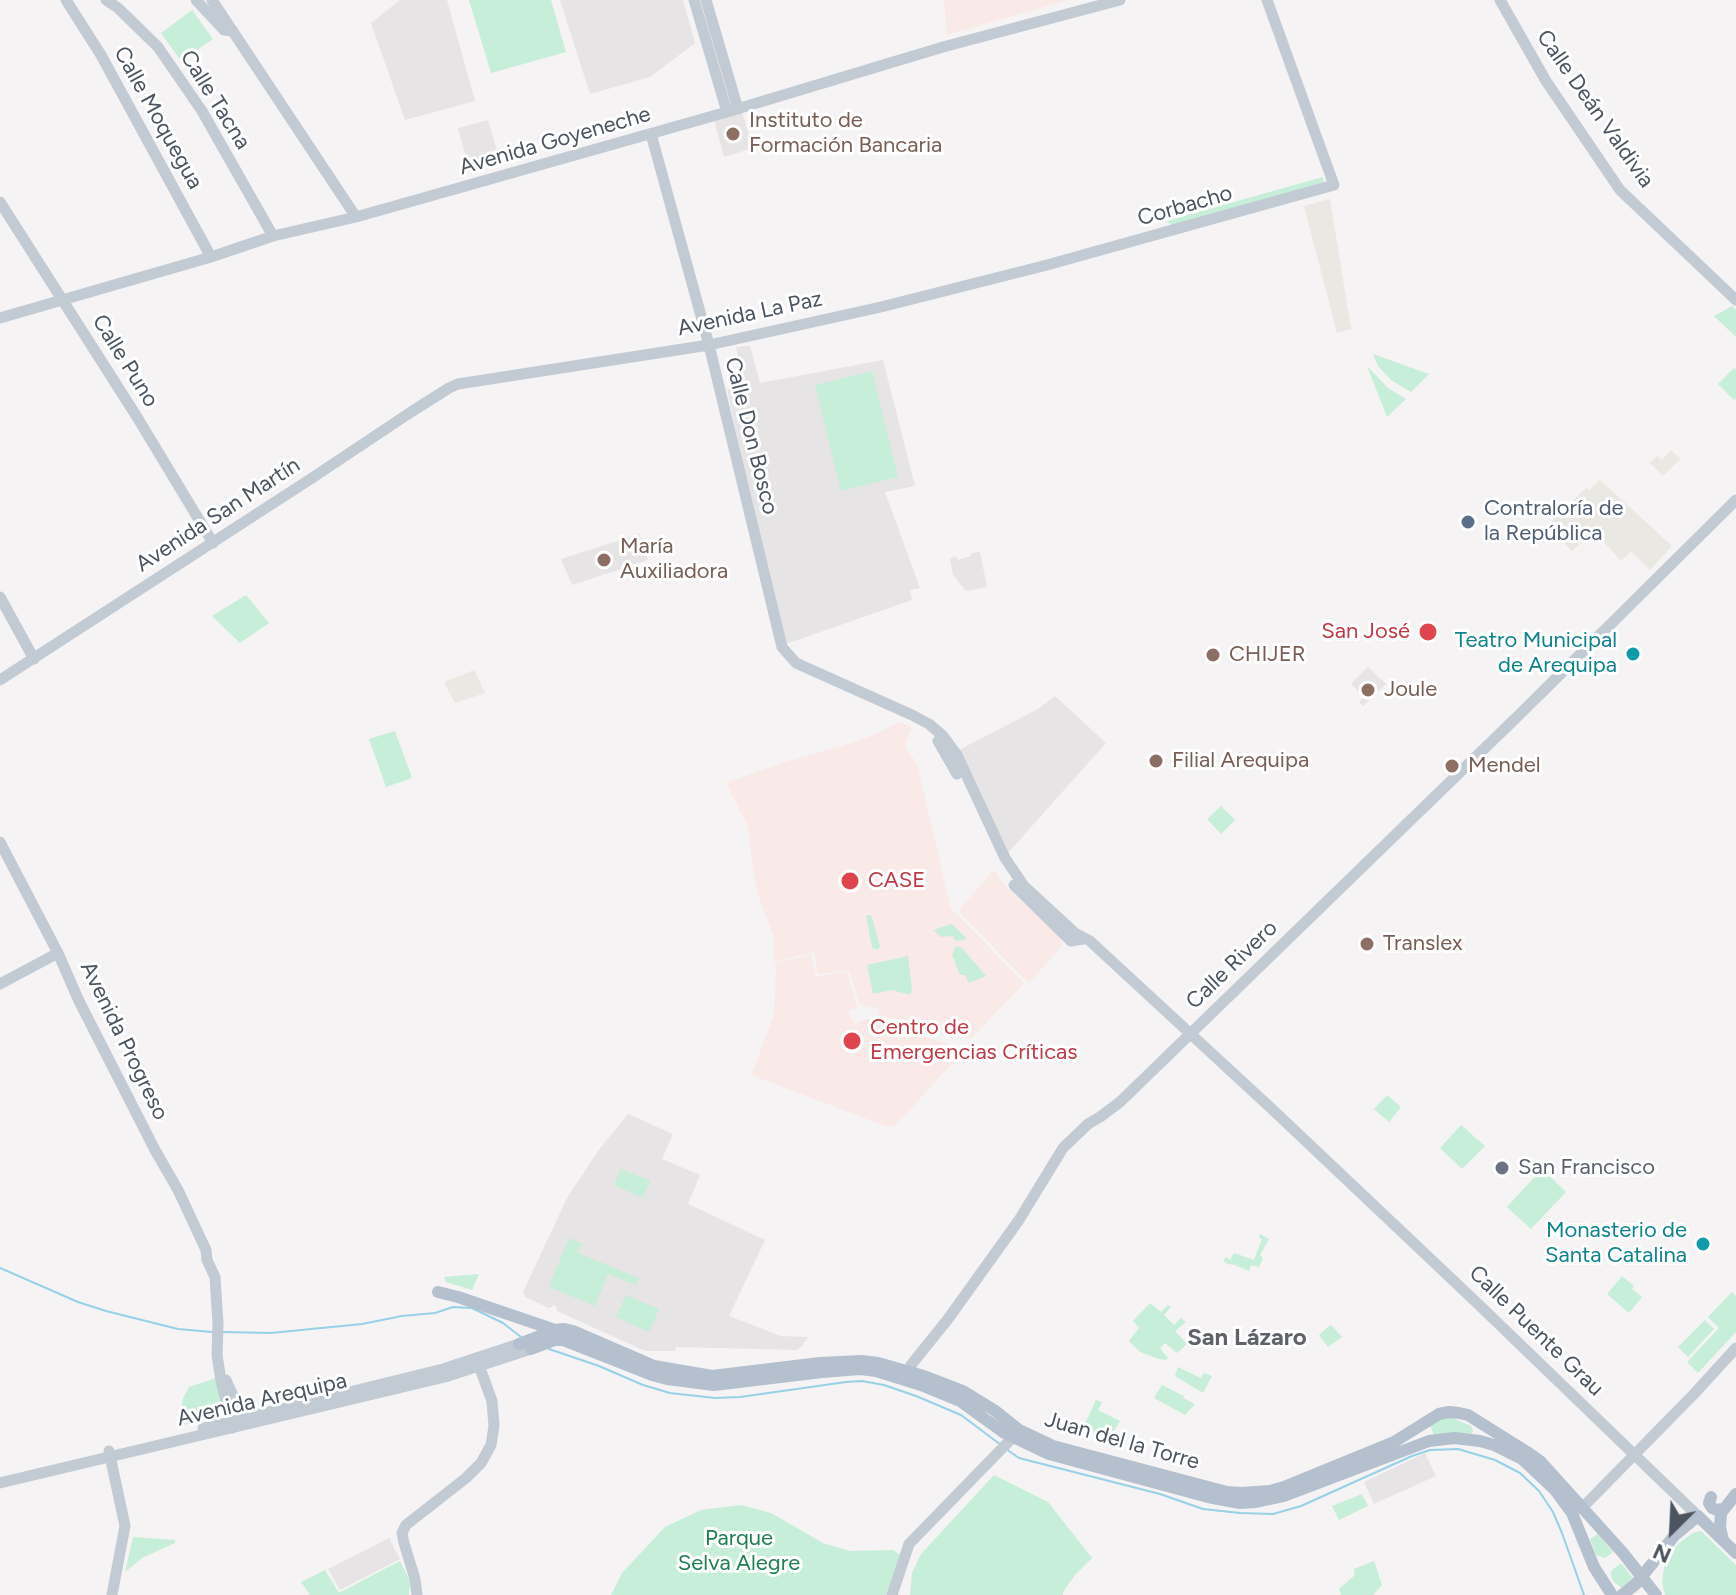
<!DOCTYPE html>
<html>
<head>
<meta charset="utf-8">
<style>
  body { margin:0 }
  #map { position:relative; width:1736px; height:1595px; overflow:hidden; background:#f5f3f3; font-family:Figtree,sans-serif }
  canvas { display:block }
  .north { position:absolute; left:1632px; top:1491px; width:80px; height:80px; -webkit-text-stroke:6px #fff; paint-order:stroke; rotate:204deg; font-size:22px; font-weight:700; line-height:32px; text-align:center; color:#4b545f }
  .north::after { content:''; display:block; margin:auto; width:28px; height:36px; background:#4b545f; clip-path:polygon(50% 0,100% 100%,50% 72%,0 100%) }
</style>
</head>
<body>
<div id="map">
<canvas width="1736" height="1595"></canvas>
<div class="north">N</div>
</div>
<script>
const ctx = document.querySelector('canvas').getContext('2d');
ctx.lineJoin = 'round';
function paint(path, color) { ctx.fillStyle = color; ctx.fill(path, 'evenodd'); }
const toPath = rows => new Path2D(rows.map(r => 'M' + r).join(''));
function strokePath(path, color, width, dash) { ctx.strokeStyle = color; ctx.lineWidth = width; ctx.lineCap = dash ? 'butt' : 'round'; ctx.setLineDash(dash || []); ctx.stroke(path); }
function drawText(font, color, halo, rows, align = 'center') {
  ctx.font = font + ' Figtree,sans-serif'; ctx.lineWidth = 6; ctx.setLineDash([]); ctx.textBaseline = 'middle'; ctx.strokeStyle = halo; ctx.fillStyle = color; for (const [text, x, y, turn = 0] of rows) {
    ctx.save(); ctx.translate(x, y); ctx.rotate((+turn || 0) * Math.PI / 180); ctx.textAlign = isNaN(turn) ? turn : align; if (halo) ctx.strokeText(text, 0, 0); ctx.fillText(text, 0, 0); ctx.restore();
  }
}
paint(toPath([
  [1330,199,1351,329,1337,333,1304,206],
  [1671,450,1680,459,1663,476,1650,463,1657,456,1662,460],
  [1600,480,1672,546,1650,570,1631,551,1621,561,1594,531,1572,551,1547,526,1586,488,1589,490],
  [474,670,485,693,455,703,444,682]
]), '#eae8e2');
paint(toPath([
  [400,0,447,0,475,101,405,120,371,23],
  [560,0,683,0,695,43,650,77,590,94],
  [742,112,753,148,724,157,714,120],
  [488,120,499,157,468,165,458,128],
  [750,346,760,383,883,360,915,486,885,492,920,588,910,590,912,600,786,644,762,558,727,389,744,386,736,347],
  [639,534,648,560,572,585,561,559],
  [980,552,987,587,966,591,953,575,950,559,956,556,958,560,971,556,971,553],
  [1368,667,1386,684,1363,706,1359,702,1364,697,1351,684],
  [1055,696,1106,743,1007,854,957,751,1038,709],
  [628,1114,673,1134,662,1159,700,1175,688,1204,765,1240,729,1316,781,1336,808,1337,801,1347,797,1350,676,1347,675,1351,645,1351,557,1311,555,1305,549,1308,525,1297,523,1292,567,1198,598,1151],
  [1425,1453,1436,1476,1374,1504,1364,1482],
  [389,1538,400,1559,340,1590,328,1569]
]), '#e6e4e4');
paint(toPath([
  [944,0,1068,0,947,35],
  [899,722,912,727,905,746,917,764,951,909,1024,983,971,1039,878,1015,879,1009,859,1004,849,970,818,974,814,952,774,962,774,938,757,892,753,869,748,827,726,783,785,762,846,745,874,735],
  [994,870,1003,883,1061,938,1061,947,1029,983,960,913,960,909,964,904],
  [811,955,816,977,847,971,857,1008,848,1011,855,1024,867,1019,965,1049,896,1125,888,1127,751,1075,773,1018,775,998,776,963]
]), '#faeae7');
paint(toPath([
  [469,0,551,0,566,52,491,73],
  [192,10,213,39,181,61,161,33],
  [1323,177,1324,183,1173,226,1166,221],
  [1732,306,1736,310,1736,337,1714,316],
  [1373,354,1429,374,1411,392,1391,380,1378,366],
  [1367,366,1388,388,1406,399,1387,417],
  [1734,368,1736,370,1736,398,1734,400,1718,384],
  [872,371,898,477,841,491,815,385],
  [246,595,269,623,240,643,212,616],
  [395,731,412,778,386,787,369,739],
  [1221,806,1235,820,1221,834,1207,819],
  [866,915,870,915,872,917,880,946,878,950,872,948],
  [951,924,955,927,967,939,955,941,953,936,942,937,934,931,936,929],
  [956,946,962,948,986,976,969,983,965,975,960,975,952,955],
  [908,956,912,989,910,995,892,990,873,994,867,965],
  [1387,1095,1401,1107,1389,1122,1374,1109],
  [1461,1125,1485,1146,1462,1169,1440,1148],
  [621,1169,650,1181,643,1198,614,1185],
  [1542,1169,1566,1192,1531,1229,1507,1207],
  [1260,1234,1269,1239,1260,1255,1263,1258,1259,1267,1251,1265,1249,1271,1235,1265,1228,1264,1223,1261,1226,1257,1230,1260,1234,1253,1254,1260,1262,1239,1259,1237],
  [569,1238,581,1243,578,1253,639,1278,636,1285,608,1274,595,1306,549,1287],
  [479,1274,472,1290,446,1282,444,1277],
  [1622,1276,1634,1286,1632,1289,1642,1297,1629,1313,1607,1294],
  [1732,1292,1736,1296,1736,1332,1698,1373,1687,1362,1719,1328,1708,1317],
  [626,1295,659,1309,649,1332,616,1317],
  [1150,1303,1161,1312,1168,1305,1171,1307,1164,1315,1174,1325,1181,1318,1186,1322,1175,1331,1187,1344,1177,1353,1165,1343,1160,1348,1168,1358,1166,1360,1159,1359,1140,1352,1129,1341,1139,1328,1133,1321],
  [1705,1320,1714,1329,1688,1357,1678,1347],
  [1330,1325,1332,1326,1342,1337,1328,1347,1319,1335],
  [1178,1367,1201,1378,1204,1373,1212,1376,1203,1393,1175,1376],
  [216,1378,226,1415,183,1425,181,1413,183,1398,189,1387],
  [1162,1385,1184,1396,1183,1398,1195,1404,1185,1415,1154,1398],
  [1096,1400,1102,1402,1098,1410,1120,1421,1110,1437,1094,1432,1081,1432],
  [1450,1417,1471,1426,1473,1431,1471,1434,1434,1436,1430,1424,1436,1420],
  [994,1475,1048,1502,1092,1558,1075,1575,1063,1592,1063,1595,910,1595,912,1573,921,1554],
  [1362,1494,1368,1506,1339,1520,1332,1506],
  [741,1505,771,1513,823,1543,850,1551,893,1550,900,1555,886,1595,611,1595,622,1573,665,1527,701,1510],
  [1701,1531,1736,1565,1736,1595,1665,1595,1662,1582,1665,1560,1678,1544,1693,1533],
  [1598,1534,1613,1552,1605,1558,1596,1555,1590,1539],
  [133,1537,175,1540,175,1543,142,1558,125,1572],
  [400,1561,410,1581,409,1595,310,1595,301,1582,325,1570,339,1593],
  [1374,1561,1382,1585,1373,1595,1341,1595,1339,1589,1354,1576,1354,1569],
  [1621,1563,1635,1581,1623,1589,1613,1581,1611,1575,1612,1570]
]), '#c6eed8');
strokePath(toPath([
  [0,1268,78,1302,106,1311,178,1329,212,1332],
  [222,1332,271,1333,362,1324,402,1316,435,1313,453,1307,472,1308,503,1323,521,1337],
  [549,1349,599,1366,643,1385,670,1393,715,1398,740,1397,846,1382,862,1381,884,1385,916,1396,961,1415,1001,1445],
  [1006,1449,1019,1458,1160,1494,1203,1509,1240,1513,1273,1514,1301,1506,1412,1456,1430,1450,1458,1449,1495,1460,1520,1473,1539,1491,1553,1512,1562,1533,1584,1595]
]), '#96d1e7', 2);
strokePath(toPath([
  [66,0,101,55,211,257],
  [106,0,118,8,158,47,202,111,273,236],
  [196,0,224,30,233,31],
  [212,0,356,217],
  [694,0,727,112],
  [706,0,738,109],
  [1500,0,1546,81,1620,190,1736,300],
  [651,134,709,345,782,647,796,663,912,715,929,724,943,736,957,755,1005,858,1024,886,1075,933,1090,941,1273,1110,1476,1302,1698,1516],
  [0,202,137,417,213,543],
  [0,318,211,257,273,236,356,217,727,112,943,47,1120,0],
  [0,597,34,659],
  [0,680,309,480,411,412,449,388,458,384,709,345,881,307,1047,265,1334,185,1267,0],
  [938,741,957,774],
  [0,842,58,953,79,1001,155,1150,178,1190,206,1250,207,1260,215,1277,218,1324,217,1355,221,1381,233,1428],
  [1014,885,1071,941,1083,939],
  [0,984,58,953],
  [904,1379,911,1365,948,1319,1019,1220,1063,1148,1088,1124,1100,1117,1120,1102,1520,714,1736,500],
  [226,1380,245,1423],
  [203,1428,443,1369,519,1344],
  [109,1451,125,1526,112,1595],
  [0,1483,445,1377,531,1349],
  [1582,1508,1693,1395,1736,1348],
  [417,1595,415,1579,404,1543,402,1533,406,1525,466,1478,481,1463,491,1445,494,1426,492,1401,477,1360],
  [892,1595,909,1544,1019,1431]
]), '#c2cad4', 11);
strokePath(toPath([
  [438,1292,458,1297,555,1330],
  [519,1344,555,1330,564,1329,573,1331,654,1366,712,1376,820,1363,861,1361,878,1363,924,1376,963,1391,994,1410,1019,1430,1053,1446,1227,1492,1242,1493,1270,1491,1284,1487,1394,1442,1439,1414,1449,1412,1459,1413,1468,1415,1527,1452,1541,1462,1623,1553,1656,1595],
  [531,1349,555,1340,563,1340,652,1375,667,1379,714,1385,822,1372,860,1369,876,1371,921,1385,960,1401,1003,1432,1049,1454,1208,1497,1240,1503,1256,1502,1284,1496,1429,1441,1454,1438,1480,1441,1494,1445,1522,1459,1555,1490,1572,1513,1594,1567,1612,1595],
  [1711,1497,1709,1503,1712,1508,1717,1510,1723,1509],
  [1723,1540,1720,1527,1721,1513,1736,1494],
  [1622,1595,1636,1584,1674,1536,1698,1516,1736,1553]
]), '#b5c0cf', 12);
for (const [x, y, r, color] of [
  [733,134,8,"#8d6e63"],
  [1468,522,8,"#5c6f8a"],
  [604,560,8,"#8d6e63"],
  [1428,632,10,"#e0444e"],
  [1633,654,8,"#0f9aa8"],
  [1213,655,8,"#8d6e63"],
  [1368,690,8,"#8d6e63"],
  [1156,761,8,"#8d6e63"],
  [1452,766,8,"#8d6e63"],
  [850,881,10,"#e0444e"],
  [1367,944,8,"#8d6e63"],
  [852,1041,10,"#e0444e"],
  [1502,1168,8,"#6b7280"],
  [1703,1244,8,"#0f9aa8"]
]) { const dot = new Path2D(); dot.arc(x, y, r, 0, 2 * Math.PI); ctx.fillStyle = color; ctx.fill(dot); strokePath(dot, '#fff', 3); }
drawText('22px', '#4b545f', '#fff', [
  ["Calle Tacna",215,100,58],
  ["Calle Deán Valdivia",1595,109,55],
  ["Calle Moquegua",158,118,61],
  ["Avenida Goyeneche",555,141,-16],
  ["Corbacho",1185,206,-16],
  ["Avenida La Paz",750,314,-12],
  ["Calle Puno",125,361,58],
  ["Calle Don Bosco",751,436,76],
  ["Avenida San Martín",218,515,-33],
  ["Calle Rivero",1232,965,-44],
  ["Avenida Progreso",124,1041,64],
  ["Calle Puente Grau",1536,1331,44],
  ["Avenida Arequipa",262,1400,-13],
  ["Juan del la Torre",1122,1441,16]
]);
drawText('22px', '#785e54', '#fff', [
  ["Instituto de",749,121],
  ["Formación Bancaria",749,146],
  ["María",620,547],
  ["Auxiliadora",620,572],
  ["CHIJER",1229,655],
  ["Joule",1384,690],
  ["Filial Arequipa",1172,761],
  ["Mendel",1468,766],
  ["Translex",1383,944]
], 'left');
drawText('22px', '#4e5e75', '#fff', [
  ["Contraloría de",1484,509],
  ["la República",1484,534]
], 'left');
drawText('22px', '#be3a42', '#fff', [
  ["San José",1410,632,"right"],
  ["CASE",868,881],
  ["Centro de",870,1028],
  ["Emergencias Críticas",870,1053]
], 'left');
drawText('22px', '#0d838f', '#fff', [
  ["Teatro Municipal",1617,641],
  ["de Arequipa",1617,666],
  ["Monasterio de",1687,1231],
  ["Santa Catalina",1687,1256]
], 'right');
drawText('22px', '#5b616d', '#fff', [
  ["San Francisco",1518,1168]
], 'left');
drawText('22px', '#1f7e55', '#fff', [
  ["Parque",739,1539],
  ["Selva Alegre",739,1564]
]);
drawText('bold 24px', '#5f6267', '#fff', [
  ["San Lázaro",1247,1338]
]);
</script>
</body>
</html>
